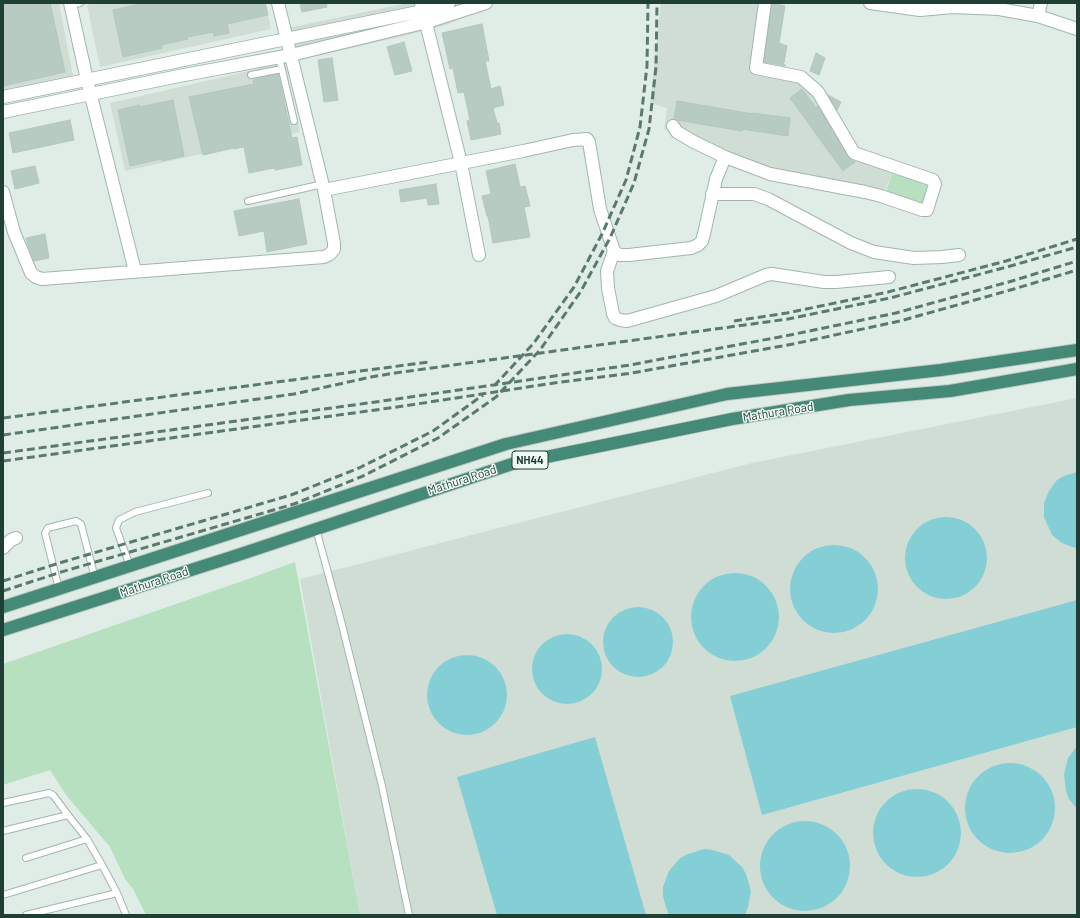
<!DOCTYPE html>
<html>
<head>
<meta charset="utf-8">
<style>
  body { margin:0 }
  #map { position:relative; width:1080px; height:918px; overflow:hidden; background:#e0ede6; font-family:Barlow,sans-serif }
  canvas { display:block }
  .frame { position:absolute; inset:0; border:4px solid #1f3f34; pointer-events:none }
</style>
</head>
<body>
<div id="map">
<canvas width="1080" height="918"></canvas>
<div class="frame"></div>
</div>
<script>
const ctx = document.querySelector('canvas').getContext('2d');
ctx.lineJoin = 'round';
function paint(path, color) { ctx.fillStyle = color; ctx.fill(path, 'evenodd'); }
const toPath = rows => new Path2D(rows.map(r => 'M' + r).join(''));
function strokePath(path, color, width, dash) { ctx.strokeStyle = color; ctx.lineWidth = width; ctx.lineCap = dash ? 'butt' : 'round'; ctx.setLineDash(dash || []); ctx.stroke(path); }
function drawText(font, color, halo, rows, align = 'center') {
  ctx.font = font + ' Barlow,sans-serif'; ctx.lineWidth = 3; ctx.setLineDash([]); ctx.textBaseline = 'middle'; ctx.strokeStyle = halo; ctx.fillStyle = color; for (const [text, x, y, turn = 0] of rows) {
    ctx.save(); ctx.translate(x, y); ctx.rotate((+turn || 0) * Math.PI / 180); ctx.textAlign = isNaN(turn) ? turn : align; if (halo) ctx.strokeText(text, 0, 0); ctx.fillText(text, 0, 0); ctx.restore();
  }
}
paint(toPath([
  [33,3,59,3,73,76,3,90,3,10],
  [95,3,266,3,271,29,100,67,87,5],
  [408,3,497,3,446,25,412,34,295,61,288,28],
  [661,3,758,3,752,73,799,81,814,96,852,155,894,169,882,197,772,179,664,129,667,108,650,103],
  [284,63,300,132,125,171,110,103],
  [1077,398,1077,915,360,915,300,579,752,463]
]), '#cfddd5');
paint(toPath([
  [893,171,930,185,924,205,884,197],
  [295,562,360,915,146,915,133,889,125,879,110,847,66,795,50,770,3,785,3,664,248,579]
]), '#b7e0c0');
paint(toPath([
  [1077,472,1077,548,1075,548,1062,543,1052,535,1044,517,1044,503,1049,491,1057,480,1064,476],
  '905 558a41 41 0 1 1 82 0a41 41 0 1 1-82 0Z',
  '790 589a44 44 0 1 1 88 0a44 44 0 1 1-88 0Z',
  '691 617a44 44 0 1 1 88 0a44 44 0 1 1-88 0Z',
  [1077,600,1077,727,762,815,730,696],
  '603 642a35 35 0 1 1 70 0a35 35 0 1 1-70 0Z',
  '532 669a35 35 0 1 1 70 0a35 35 0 1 1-70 0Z',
  '427 695a40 40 0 1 1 80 0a40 40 0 1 1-80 0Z',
  [595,737,646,915,497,915,457,777],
  [1077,746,1077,809,1069,799,1066,791,1064,774,1068,758],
  '965 808a45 45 0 1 1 90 0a45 45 0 1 1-90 0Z',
  '873 833a44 44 0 1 1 88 0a44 44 0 1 1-88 0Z',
  '760 866a45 45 0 1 1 90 0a45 45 0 1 1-90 0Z',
  [704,849,713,850,729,855,742,867,746,874,751,891,748,907,745,915,669,915,665,904,663,896,663,887,669,871,680,858,688,854]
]), '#84cfd6');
const building = toPath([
  [3,3,50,3,65,72,3,86,3,3],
  [135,3,265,3,268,15,227,24,229,33,214,36,213,32,187,37,188,39,161,45,162,48,123,57,113,10,136,5,135,3],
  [300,3,326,3,327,7,302,12,300,3],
  [772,3,785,6,779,43,787,46,784,63,782,62,786,66,764,62,772,3],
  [482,24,489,61,485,61,491,89,500,86,504,105,493,108,497,123,499,123,501,134,471,140,467,121,470,120,464,92,458,93,453,68,450,69,442,33,482,24],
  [404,42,412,71,395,75,387,47,404,42],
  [816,53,825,58,819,75,810,71,816,53],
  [332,58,338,100,324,102,318,60,332,58],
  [278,74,292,138,297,137,302,165,275,170,274,168,249,173,244,147,234,149,234,148,203,155,189,97,254,84,253,80,278,74],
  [802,89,816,108,818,106,848,157,855,162,843,171,790,98,802,89],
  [828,95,841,102,837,110,828,95],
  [173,100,184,156,162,161,162,159,130,166,118,110,140,105,140,107,173,100],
  [677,101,753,114,753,113,790,118,788,136,742,129,742,131,677,120,674,119,677,101],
  [70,120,74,140,13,153,9,133,70,120],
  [515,164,520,187,525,186,530,206,524,207,530,237,493,243,488,216,487,216,482,196,491,194,486,171,515,164],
  [35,166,39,183,15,189,11,171,35,166],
  [436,184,439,204,428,205,427,198,401,202,399,190,436,184],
  [299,199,307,244,267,252,264,231,239,236,234,211,299,199],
  [45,234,49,258,34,261,28,245,26,238,45,234]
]);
paint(building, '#b8cbc2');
strokePath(building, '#b2c7bd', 1);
const service = toPath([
  [70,5,80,3],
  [279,57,294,121],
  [251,75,282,69],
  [248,201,323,184],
  [316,529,340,617,382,786,409,915],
  [130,566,116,528,119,520,135,512,208,493],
  [59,589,45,533,48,528,76,521,81,524,95,578],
  [3,803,49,793,53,795,68,815,3,831],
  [26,858,87,839,68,815],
  [117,893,126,915],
  [3,895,102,865,87,839],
  [26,915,117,893,102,865]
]);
const minor = toPath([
  [70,3,87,80,135,271],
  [421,3,461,163,479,255],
  [870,3,920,10,953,7,999,9,1038,16,1077,29],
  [1038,16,1041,3],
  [673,126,677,132,694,142,725,157,770,174,865,192,881,196,922,210,927,210,935,184,933,180,854,153,818,92,801,77,756,68,765,3],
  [324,190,523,151,573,140,587,139,589,142,600,209,614,251,619,255,629,255,691,248,698,245,702,241,704,234,716,179,725,157],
  [3,192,14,232,31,273,36,277,42,279,324,257,330,254,334,249,334,243,324,190,278,3],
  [712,194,754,194,768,199,851,243,874,252,914,258,942,257,959,255],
  [614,251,607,271,608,288,613,314,615,318,620,320,627,321,716,296,766,275,772,274,824,282,836,282,889,277],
  [3,548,11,540,16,538]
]);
const tertiary = toPath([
  [3,97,423,11,449,3],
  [3,112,179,76,291,55,427,22,486,3]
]);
const trunk = toPath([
  [3,607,506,444,727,394,941,370,1077,350],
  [3,630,238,555,512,464,732,419,849,400,950,391,1077,369]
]);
strokePath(service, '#a2b5ad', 8);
strokePath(minor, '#a2b5ad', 14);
strokePath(tertiary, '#a2b5ad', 14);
strokePath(trunk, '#c0c9c6', 14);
strokePath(service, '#fff', 6);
strokePath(minor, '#fff', 12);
strokePath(tertiary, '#fff', 12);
strokePath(trunk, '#458a76', 12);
strokePath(toPath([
  [734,321,787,313,888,292,1006,261,1077,239],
  [494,386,533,344,574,287,602,234,626,180,640,127,647,66,648,3],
  [3,418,429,362],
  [3,435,294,394,371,377,395,373,788,319,890,298,1007,267,1077,247],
  [3,453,397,399,630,365,790,335,896,313,1012,281,1077,261],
  [3,461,397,407,554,383,632,373,793,344,900,321,1014,289,1077,270],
  [3,581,56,564,291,495,359,468,433,431,483,395],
  [3,591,58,573,294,504,363,476,438,438,496,397,540,350,581,291,610,238,634,183,649,129,656,67,657,3]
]), '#5a7a6f', 3, [8, 4]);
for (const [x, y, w] of [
  [530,460,36]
]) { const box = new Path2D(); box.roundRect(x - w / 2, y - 9, w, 18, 3); ctx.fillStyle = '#f1f9f5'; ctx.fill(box); strokePath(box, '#1f3f34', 1); }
drawText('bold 11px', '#1f3f34', null, [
  ["NH44",530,460]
]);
drawText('12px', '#1f3f34', '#f1f9f5', [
  ["Mathura Road",778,412,-9],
  ["Mathura Road",462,480,-18],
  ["Mathura Road",154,582,-18]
]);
</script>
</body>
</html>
